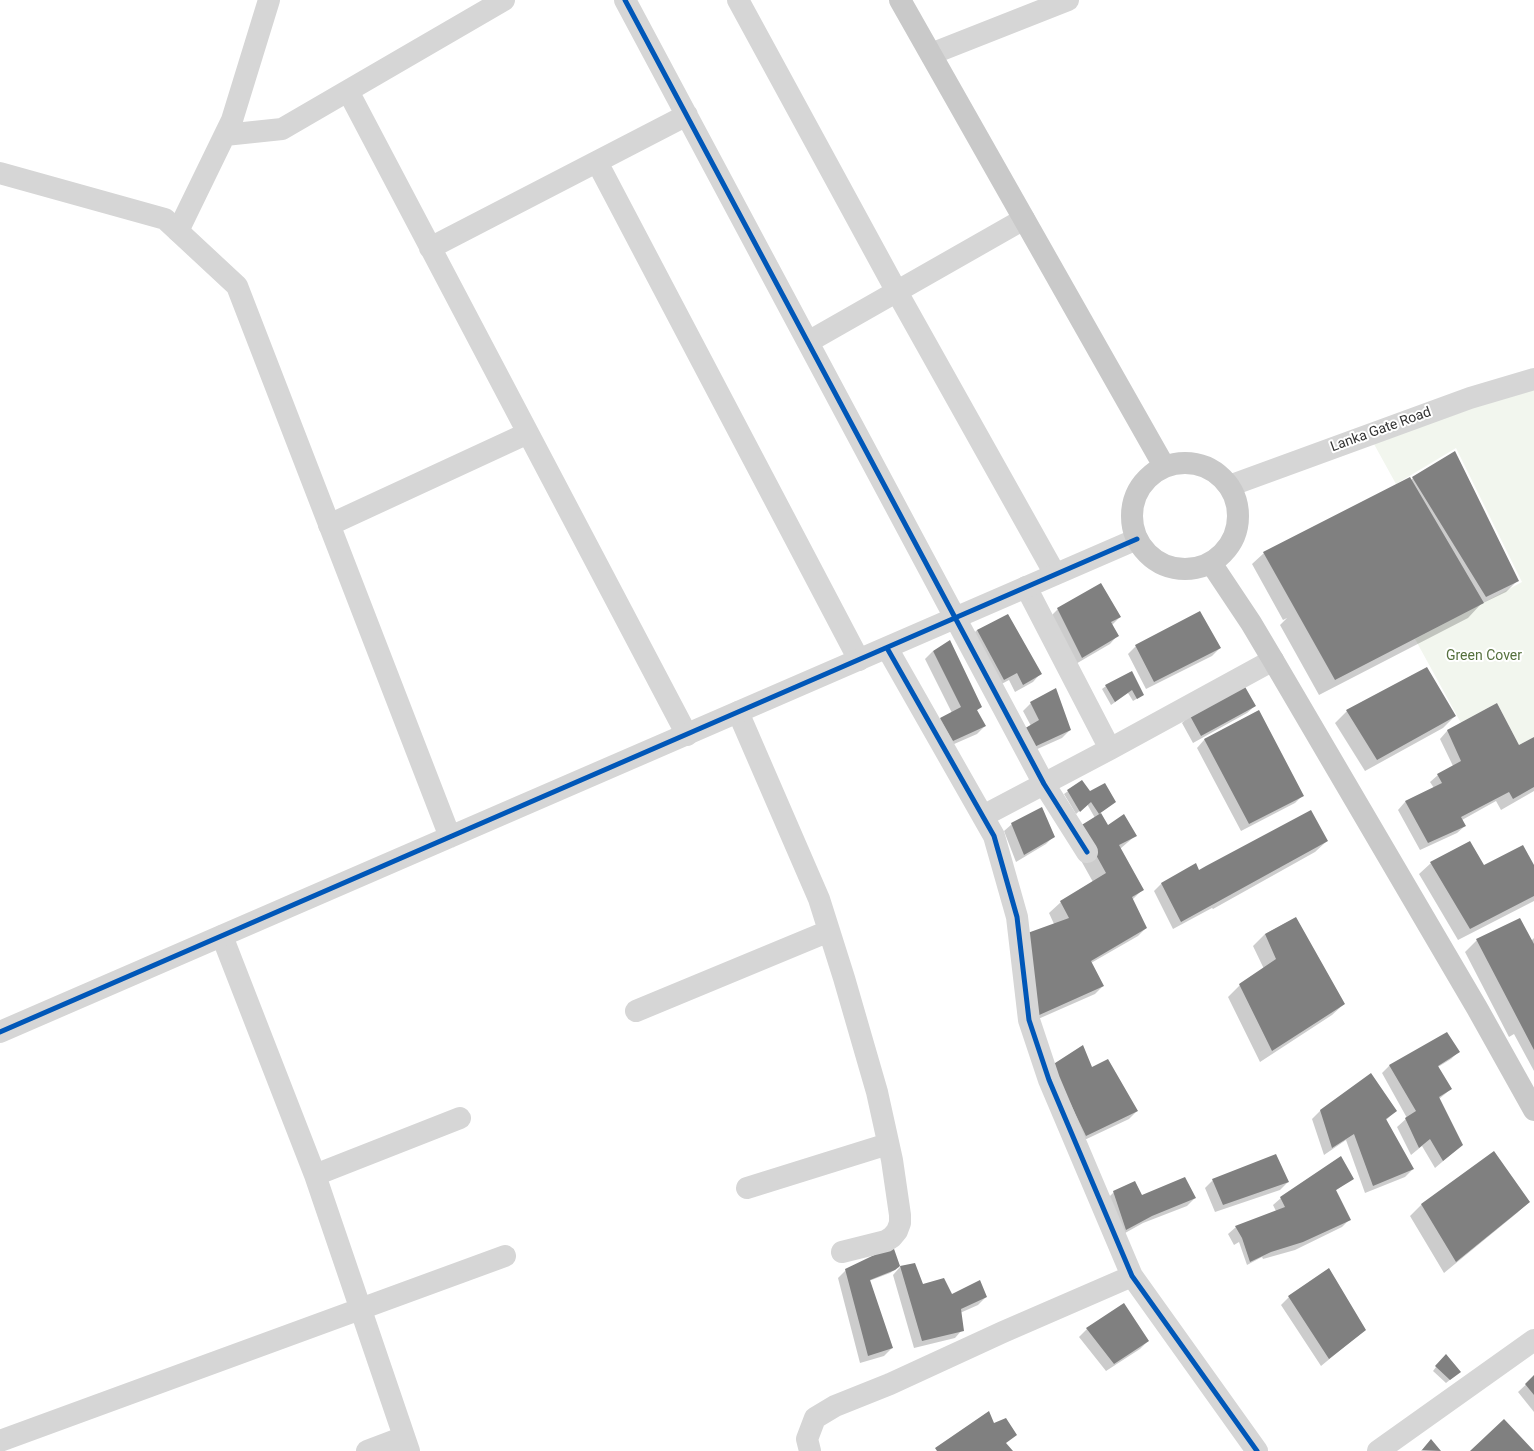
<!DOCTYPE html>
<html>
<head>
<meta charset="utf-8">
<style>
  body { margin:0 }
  canvas { display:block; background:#fff }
</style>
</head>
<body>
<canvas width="1534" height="1451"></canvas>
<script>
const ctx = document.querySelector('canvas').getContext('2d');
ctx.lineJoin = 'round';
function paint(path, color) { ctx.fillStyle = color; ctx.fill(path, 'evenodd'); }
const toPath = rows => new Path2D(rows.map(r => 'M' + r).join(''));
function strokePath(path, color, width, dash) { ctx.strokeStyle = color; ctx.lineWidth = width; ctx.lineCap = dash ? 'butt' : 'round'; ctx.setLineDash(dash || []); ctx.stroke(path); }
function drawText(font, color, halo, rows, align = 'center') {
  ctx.font = font + ' Roboto,sans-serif'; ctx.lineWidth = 4; ctx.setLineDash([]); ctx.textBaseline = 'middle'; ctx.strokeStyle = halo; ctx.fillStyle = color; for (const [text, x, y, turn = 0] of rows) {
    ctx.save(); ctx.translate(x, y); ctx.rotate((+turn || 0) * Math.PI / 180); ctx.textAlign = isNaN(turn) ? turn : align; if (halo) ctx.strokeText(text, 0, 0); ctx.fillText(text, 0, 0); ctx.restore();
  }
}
paint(toPath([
  [1534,385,1534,737,1519,745,1497,703,1461,723,1415,639,1522,582,1456,448,1396,484,1369,435]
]), '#f2f6ee');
paint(toPath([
  [1413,478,1517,581,1506,592,1481,604,1468,618,1319,695,1280,625,1287,618,1283,620,1252,564,1264,553,1410,481],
  [1058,609,1120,617,1112,625,1117,636,1110,644,1074,665,1050,617],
  [1008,615,1040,674,1033,682,1015,692,1009,680,996,687,969,638,977,630],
  [1136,646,1220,648,1212,656,1146,689,1128,654],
  [933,651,981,707,976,711,985,726,977,734,945,748,933,726,940,719,952,713,925,659],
  [1131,672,1143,695,1133,701,1128,693,1111,705,1102,689,1106,686],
  [1031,703,1070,730,1062,738,1024,755,1031,726,1023,711],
  [1496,704,1514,748,1534,738,1534,791,1501,810,1496,801,1462,820,1465,826,1457,833,1420,850,1398,810,1405,802,1434,788,1430,782,1438,775,1453,766,1440,739,1447,731],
  [1255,706,1247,713,1193,743,1182,723,1190,715],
  [1258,711,1302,796,1295,803,1241,831,1197,748,1204,740],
  [1347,711,1455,716,1443,728,1365,771,1335,723],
  [1082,781,1107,827,1135,836,1120,849,1142,890,1132,900,1146,928,1138,936,1091,963,1103,986,1095,994,1029,1023,1054,924,1049,913,1061,902,1093,882,1069,839,1095,818,1087,804,1076,814,1064,794],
  [1012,824,1054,836,1046,844,1016,862,1004,831],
  [1327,841,1315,852,1213,909,1212,908,1173,929,1154,891,1162,883,1198,871],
  [1431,863,1484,867,1534,867,1534,901,1458,940,1419,874],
  [1295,918,1344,1004,1332,1015,1260,1062,1228,997,1240,985,1264,969,1253,946,1265,934],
  [1534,938,1534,1071,1514,1034,1509,1037,1465,952,1477,940,1531,941],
  [1458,1052,1451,1059,1438,1067,1451,1089,1439,1099,1462,1145,1435,1168,1422,1146,1411,1155,1397,1127,1407,1118,1382,1073,1389,1066],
  [1091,1069,1137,1111,1129,1119,1078,1143,1045,1074],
  [1371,1075,1396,1111,1386,1120,1413,1169,1405,1177,1365,1193,1346,1140,1324,1155,1312,1119,1320,1111],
  [1353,1178,1335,1191,1350,1219,1342,1227,1295,1250,1263,1259,1262,1257,1247,1265,1239,1242,1234,1245,1228,1234,1236,1227,1276,1211,1273,1205,1281,1198],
  [1213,1180,1288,1182,1280,1190,1215,1212,1205,1188],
  [1114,1192,1142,1197,1195,1198,1187,1206,1143,1223,1118,1237,1106,1200],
  [1529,1202,1517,1213,1444,1273,1410,1216,1422,1204],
  [893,1248,899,1267,890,1273,869,1281,892,1348,884,1356,860,1363,838,1278,846,1270],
  [914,1264,922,1285,952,1295,986,1297,978,1305,960,1313,962,1330,955,1338,914,1348,893,1275,900,1267],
  [1329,1270,1365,1330,1321,1366,1281,1305,1289,1297],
  [1087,1329,1148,1341,1140,1349,1106,1371,1079,1337],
  [1442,1359,1456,1375,1446,1383,1433,1371],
  [1534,1377,1534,1412,1518,1392],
  [1431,1441,1440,1451,1421,1451,1427,1444]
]), '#0003');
paint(toPath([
  [1455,451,1519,581,1486,597,1412,477],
  [1410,477,1484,603,1335,680,1263,552],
  [1101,583,1121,617,1111,622,1119,636,1082,658,1057,608],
  [1200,611,1221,648,1154,682,1135,645],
  [1008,614,1042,674,1023,685,1017,673,1004,680,977,630],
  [950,640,982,707,977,710,986,726,953,741,940,718,961,707,933,651],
  [1427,667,1456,716,1377,760,1346,710],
  [1132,671,1144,695,1137,699,1132,690,1115,702,1105,685],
  [1244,685,1256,706,1201,736,1189,714],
  [1056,688,1071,730,1032,748,1022,730,1039,720,1030,702],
  [1497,703,1519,745,1534,737,1534,787,1513,799,1509,792,1461,817,1466,826,1428,843,1405,801,1442,783,1437,774,1461,761,1447,730],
  [1259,710,1304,796,1249,824,1204,739],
  [1082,780,1090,791,1105,783,1116,802,1099,814,1091,802,1080,812,1067,790],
  [1042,807,1055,837,1024,855,1011,823],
  [1311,810,1328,841,1181,922,1161,883,1196,863,1199,870,1206,866],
  [1101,813,1108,825,1124,814,1137,836,1119,845,1144,890,1132,897,1147,928,1091,961,1104,986,1037,1016,1022,935,1069,918,1060,901,1106,873,1080,826],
  [1470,841,1484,865,1523,845,1534,865,1534,896,1470,929,1430,862],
  [1296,917,1345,1004,1272,1051,1239,984,1276,959,1265,934],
  [1520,918,1534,944,1534,1050,1476,939],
  [1447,1032,1460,1052,1438,1066,1452,1089,1439,1097,1463,1145,1443,1161,1430,1139,1419,1148,1405,1118,1416,1111,1389,1065],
  [1083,1045,1092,1067,1108,1059,1138,1111,1086,1136,1052,1065],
  [1371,1073,1397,1111,1386,1119,1414,1169,1373,1186,1354,1134,1332,1148,1320,1110],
  [1494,1151,1530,1202,1456,1262,1421,1204],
  [1276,1154,1289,1182,1223,1205,1212,1179],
  [1341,1156,1354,1179,1336,1190,1351,1220,1303,1242,1271,1252,1250,1262,1242,1238,1235,1226,1285,1207,1280,1197],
  [1185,1177,1196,1198,1152,1216,1126,1230,1113,1191,1135,1181,1142,1195],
  [893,1246,900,1266,915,1263,923,1284,944,1278,952,1294,980,1280,987,1297,961,1309,964,1331,922,1341,900,1266,895,1270,870,1280,893,1348,868,1356,845,1269],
  [1329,1268,1366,1330,1329,1359,1288,1296],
  [1124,1303,1149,1341,1114,1364,1086,1328],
  [1446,1354,1461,1372,1450,1380,1435,1366],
  [1534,1375,1534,1395,1525,1384],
  [989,1411,994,1423,1006,1418,1017,1435,1006,1443,1013,1451,937,1451,935,1448],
  [1504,1419,1534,1451,1470,1451],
  [1431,1439,1441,1451,1422,1450]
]), '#808080');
strokePath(toPath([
  [625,0,1044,784,1087,852],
  [738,0,897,292,1055,574],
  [931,54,1068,0],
  [348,91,687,735],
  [225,135,282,129,504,0],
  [597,162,859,660],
  [178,231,232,120,269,0],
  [430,248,687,115],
  [808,342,1024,219],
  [329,525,528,433],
  [1026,587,1110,749],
  [887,648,994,836,1017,917,1029,1020,1049,1080,1132,1276,1257,1451],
  [738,712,819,899,844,978,877,1092,892,1160,900,1215,900,1223,897,1231,892,1237,886,1241,842,1252],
  [983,816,1110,749,1273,660],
  [222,936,315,1175,409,1451],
  [636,1011,829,931],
  [315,1175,460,1118],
  [747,1188,888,1144],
  [0,1441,505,1256],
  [367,1451,404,1437],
  [810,1451,807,1439,815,1418,835,1406,890,1384,1003,1332,1132,1276],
  [1378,1451,1534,1340]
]), '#d6d6d6', 22);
strokePath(toPath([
  [0,173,165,219,237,286,450,837],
  [1229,486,1470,398,1534,379],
  [0,1032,1137,539]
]), '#d6d6d6', 22);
strokePath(toPath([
  [900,0,1164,466],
  '1132 516a53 53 0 1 1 106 0a53 53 0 1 1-106 0Z',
  [1211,563,1251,623,1273,660,1477,1008,1534,1110]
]), '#c9c9c9', 22);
strokePath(toPath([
  [625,0,1044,784,1087,852],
  [887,648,994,836,1017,917,1029,1020,1049,1080,1132,1276,1257,1451],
  [0,1032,1137,539]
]), '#0057b8', 5);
drawText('14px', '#323232', '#fff', [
  ["Lanka Gate Road",1381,430,-20]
]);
drawText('14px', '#55703d', '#fff', [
  ["Green Cover",1484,656]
]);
</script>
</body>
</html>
